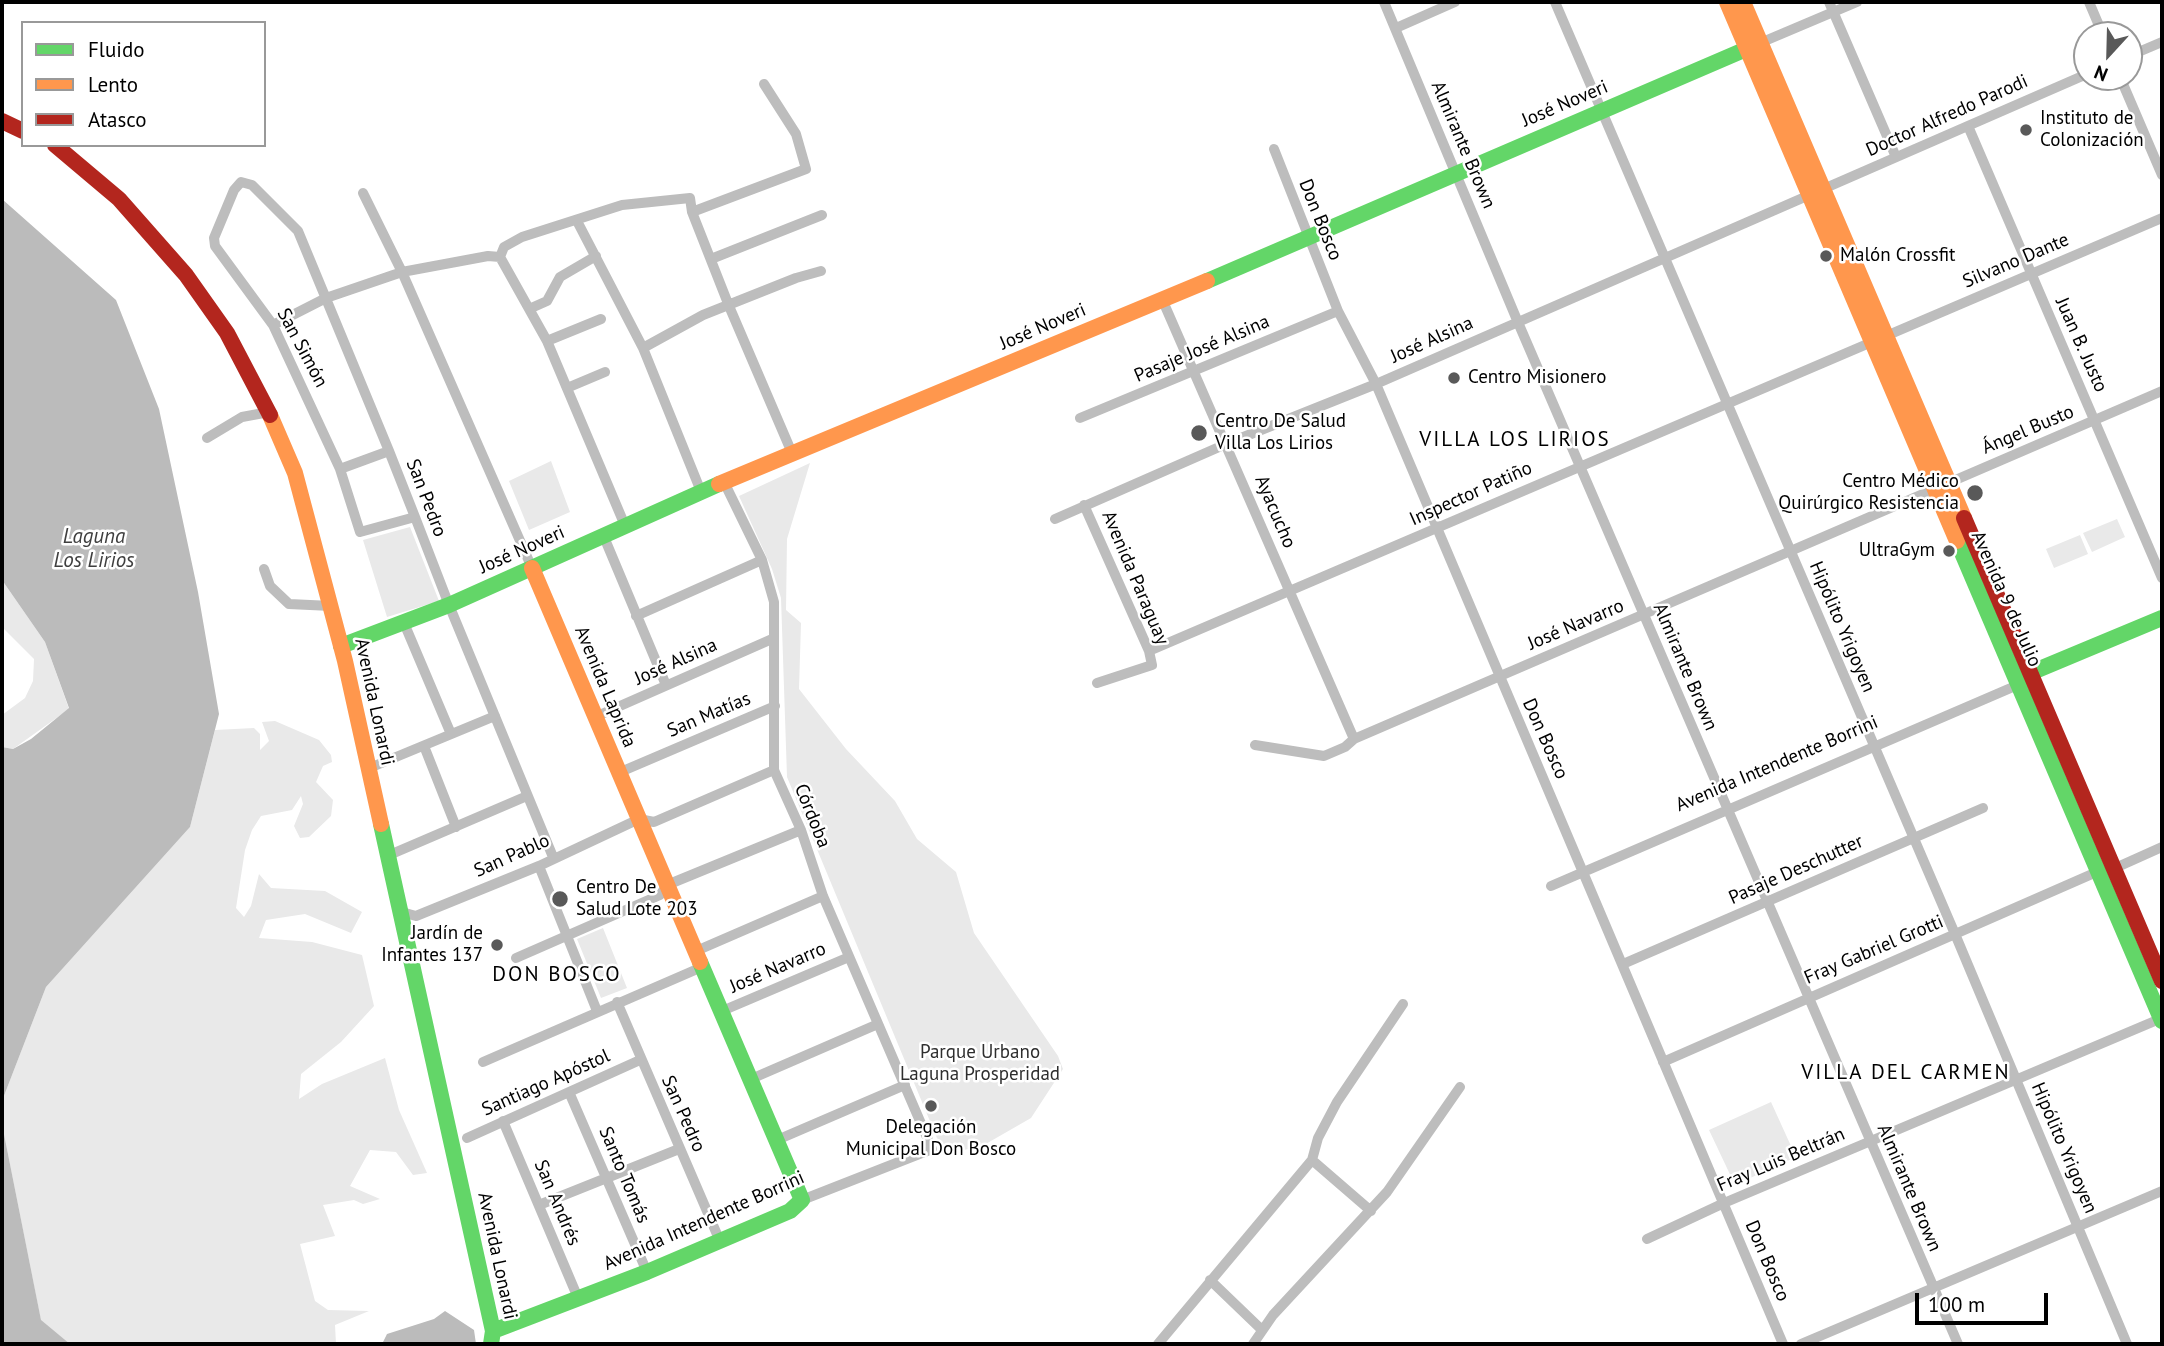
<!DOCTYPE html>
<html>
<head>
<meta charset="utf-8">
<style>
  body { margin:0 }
  #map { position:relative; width:2164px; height:1346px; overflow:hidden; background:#fff; font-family:"PT Sans",sans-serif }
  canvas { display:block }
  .frame { position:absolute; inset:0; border:4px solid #000; pointer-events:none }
  .legend { position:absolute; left:21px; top:21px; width:245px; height:126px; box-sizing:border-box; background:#fff; border:2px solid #999; margin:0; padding:9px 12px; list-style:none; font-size:21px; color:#000 }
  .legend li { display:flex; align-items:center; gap:14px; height:35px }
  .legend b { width:35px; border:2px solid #999 }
  .north { position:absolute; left:2073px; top:21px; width:70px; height:70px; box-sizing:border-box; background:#fff; border:2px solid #999; border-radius:50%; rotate:202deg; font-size:19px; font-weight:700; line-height:28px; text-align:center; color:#000 }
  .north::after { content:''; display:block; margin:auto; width:24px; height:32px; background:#595959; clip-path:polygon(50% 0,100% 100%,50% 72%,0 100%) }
  .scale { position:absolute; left:1915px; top:1293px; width:133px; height:32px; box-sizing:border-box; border:4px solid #000; border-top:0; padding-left:9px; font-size:21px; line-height:24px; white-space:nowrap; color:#000; -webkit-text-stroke:5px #fff; paint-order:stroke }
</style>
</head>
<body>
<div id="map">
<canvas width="2164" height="1346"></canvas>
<div class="frame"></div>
<ul class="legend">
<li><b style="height:9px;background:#63d668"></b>Fluido</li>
<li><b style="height:9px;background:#ff974d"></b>Lento</li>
<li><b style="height:9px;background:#b3261e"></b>Atasco</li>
</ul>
<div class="north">N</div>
<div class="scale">100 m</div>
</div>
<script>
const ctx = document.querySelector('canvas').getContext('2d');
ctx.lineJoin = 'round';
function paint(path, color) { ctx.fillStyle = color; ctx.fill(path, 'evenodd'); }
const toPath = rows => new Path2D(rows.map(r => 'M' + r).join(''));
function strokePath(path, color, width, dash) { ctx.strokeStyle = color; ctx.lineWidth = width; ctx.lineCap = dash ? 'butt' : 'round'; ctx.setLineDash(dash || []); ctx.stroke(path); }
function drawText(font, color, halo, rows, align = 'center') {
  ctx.font = font + ' "PT Sans",sans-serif'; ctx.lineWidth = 5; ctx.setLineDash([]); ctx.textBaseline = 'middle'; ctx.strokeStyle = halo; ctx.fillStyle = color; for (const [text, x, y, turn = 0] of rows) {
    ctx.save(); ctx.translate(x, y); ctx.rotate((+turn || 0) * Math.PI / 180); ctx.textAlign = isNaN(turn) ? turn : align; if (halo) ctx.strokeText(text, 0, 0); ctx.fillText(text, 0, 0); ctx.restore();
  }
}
paint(toPath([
  [551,461,570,512,529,530,509,481],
  [810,463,787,539,786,610,801,623,799,689,846,749,895,801,917,839,956,872,974,933,1058,1056,1063,1069,1031,1118,984,1145,944,1155,787,777,781,598,772,569,739,496],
  [2117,519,2125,537,2092,552,2083,533],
  [410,527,439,601,387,617,363,540],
  [2080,535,2088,554,2054,568,2046,549],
  [2,580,45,642,69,709,13,749,2,747,2,715,25,698,33,681,34,659,2,627],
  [275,721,319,740,331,755,332,762,323,766,316,782,333,800,331,816,309,837,300,838,294,826,303,804,301,796,292,810,261,816,252,830,245,850,236,908,244,917,251,906,259,874,271,888,325,891,362,912,351,933,305,914,266,920,259,938,312,942,362,955,374,1006,341,1042,301,1074,299,1099,322,1084,385,1058,399,1110,427,1173,413,1175,396,1152,370,1150,350,1186,380,1199,363,1204,354,1200,323,1205,335,1236,300,1244,315,1301,328,1310,369,1311,335,1325,336,1344,70,1344,41,1321,2,1124,2,1101,46,987,190,827,215,730,254,728,260,734,260,750,269,741,262,722],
  [603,928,627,988,601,998,577,939],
  [1771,1102,1796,1157,1735,1185,1709,1130]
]), '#e9e9e9');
paint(toPath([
  [2,199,116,300,159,409,198,592,219,714,190,827,46,987,2,1101,2,747,13,749,31,739,69,708,45,642,2,580],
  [2,1124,41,1320,70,1344,2,1344],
  [445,1311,474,1330,476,1344,382,1344,387,1334,434,1319]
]), '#bbb');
strokePath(toPath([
  [1384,2,1517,320,1958,1344],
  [1555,2,1955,934,2127,1344],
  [1829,2,1896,157],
  [2089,2,2103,35],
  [1396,28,1455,2],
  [1760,43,1857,2],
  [2129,56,2162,42],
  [2120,77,2162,175],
  [1968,126,2162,578],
  [1274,149,1338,311,1376,384,1783,1344],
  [363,193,402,272,532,568],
  [692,212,806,169,796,134,764,84],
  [577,221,643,348,702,494],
  [500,257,547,341,626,528],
  [711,259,822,215],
  [1162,299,1354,739],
  [529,309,547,301,560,277,596,256],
  [273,325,326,298,402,272,488,256,500,257,504,247,522,237,622,205,690,198,692,212,729,306,792,453],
  [547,341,601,319],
  [643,348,703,315,796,278,821,271],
  [567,388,605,372],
  [1080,418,1338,311],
  [207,438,242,417,269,412],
  [340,469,389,451],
  [725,484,762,560,774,602,774,770,801,830,823,896,932,1149,802,1200],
  [1084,505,1149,651,1152,665,1097,683],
  [415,517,360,532,340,469,273,325,215,246,214,238,234,190,241,182,252,185,298,231,389,451,415,517,449,605,553,857],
  [1055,519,1226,444,1376,384,2087,74],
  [604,537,666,685],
  [264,569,270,586,289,604,331,606],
  [636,616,762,560],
  [404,623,451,734],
  [1149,651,2162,218],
  [595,717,772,639],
  [1255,745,1324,756,1345,747,1354,739,2162,391],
  [424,746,456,827],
  [367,769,495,716],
  [618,773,775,706],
  [387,856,527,796],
  [539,866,597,1011],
  [1551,886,2020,684],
  [398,911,416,916,539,866,639,819,654,822,774,770],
  [696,951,823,896],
  [516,958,660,895,667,885,801,830],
  [1623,964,1983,808],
  [617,1002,719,1239],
  [722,1011,849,957],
  [483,1062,702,967],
  [1663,1062,2099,871,2113,869,2162,847],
  [751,1079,878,1024],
  [569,1092,647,1272],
  [503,1121,578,1298],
  [467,1138,640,1060],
  [777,1140,905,1085],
  [1312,1160,1371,1211],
  [539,1205,679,1149],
  [1647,1239,1724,1203,2162,1018],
  [1210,1280,1262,1330],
  [1158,1344,1312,1160,1318,1138,1337,1102,1403,1004],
  [1253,1344,1273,1315,1387,1192,1460,1087],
  [1801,1344,2162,1191]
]), '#bdbdbd', 10);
strokePath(toPath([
  [1207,281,1758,44],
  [1957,541,2162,1021],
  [341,646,449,605,719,484],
  [2022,682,2030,673,2162,618],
  [381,824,493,1331,491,1344],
  [493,1331,647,1272,790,1211,802,1200,700,962]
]), '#63d668', 16);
strokePath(toPath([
  [1727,2,1957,541],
  [1743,2,1964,518],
  [270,415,295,473,345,661,381,824],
  [719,484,1207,281],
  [532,568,700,962]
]), '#ff974d', 16);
strokePath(toPath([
  [2,121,23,131],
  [55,145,119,199,186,275,227,333,270,415],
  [1964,518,2162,981]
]), '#b3261e', 16);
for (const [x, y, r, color] of [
  [2026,130,7,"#595959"],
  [1826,256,7,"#595959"],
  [1454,378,7,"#595959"],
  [1199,433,9,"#595959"],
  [1975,493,9,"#595959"],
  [1949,551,7,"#595959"],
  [560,899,9,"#595959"],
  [497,945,7,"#595959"],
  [931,1106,7,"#595959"]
]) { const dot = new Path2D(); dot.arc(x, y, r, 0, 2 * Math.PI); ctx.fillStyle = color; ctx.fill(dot); strokePath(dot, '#fff', 2.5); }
drawText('19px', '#000', '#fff', [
  ["José Noveri",1565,104,-23],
  ["Doctor Alfredo Parodi",1947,116,-24],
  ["Almirante Brown",1463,145,67],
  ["Don Bosco",1320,220,68],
  ["Silvano Dante",2016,261,-23],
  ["José Noveri",1043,327,-23],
  ["José Alsina",1432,340,-24],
  ["Juan B. Justo",2081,345,66],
  ["San Simón",302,348,62],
  ["Pasaje José Alsina",1202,349,-23],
  ["Ángel Busto",2028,430,-23],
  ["Inspector Patiño",1471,494,-24],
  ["San Pedro",426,498,69],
  ["Ayacucho",1275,512,67],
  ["José Noveri",522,550,-24],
  ["Avenida Paraguay",1135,578,67],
  ["Avenida 9 de Julio",2006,599,66],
  ["José Navarro",1576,625,-23],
  ["Hipólito Yrigoyen",1842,627,67],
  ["José Alsina",676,662,-24],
  ["Almirante Brown",1685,667,67],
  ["Avenida Laprida",605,687,67],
  ["Avenida Lonardi",374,702,78],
  ["San Matías",709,715,-23],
  ["Don Bosco",1545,739,66],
  ["Avenida Intendente Borrini",1777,764,-23],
  ["Córdoba",812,816,68],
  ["San Pablo",512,856,-24],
  ["Pasaje Deschutter",1796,870,-24],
  ["Fray Gabriel Grotti",1874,950,-23],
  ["José Navarro",778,968,-23],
  ["Santiago Apóstol",546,1083,-24],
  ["San Pedro",683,1114,66],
  ["Hipólito Yrigoyen",2064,1148,67],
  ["Fray Luis Beltrán",1781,1160,-23],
  ["Santo Tomás",624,1175,67],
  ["Almirante Brown",1909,1188,67],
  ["San Andrés",557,1203,67],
  ["Avenida Intendente Borrini",704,1221,-24],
  ["Avenida Lonardi",497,1256,78],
  ["Don Bosco",1767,1261,67]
]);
drawText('19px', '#000', '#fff', [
  ["Instituto de",2040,119],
  ["Colonización",2040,141],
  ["Malón Crossfit",1840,256],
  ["Centro Misionero",1468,378],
  ["Centro De Salud",1215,422],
  ["Villa Los Lirios",1215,444],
  ["Centro Médico",1959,482,"right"],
  ["Quirúrgico Resistencia",1959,504,"right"],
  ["UltraGym",1935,551,"right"],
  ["Centro De",576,888],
  ["Salud Lote 203",576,910],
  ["Jardín de",483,934,"right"],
  ["Infantes 137",483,956,"right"],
  ["Delegación",931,1128,"center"],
  ["Municipal Don Bosco",931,1150,"center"]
], 'left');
drawText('19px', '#2e2e2e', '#fff', [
  ["Parque Urbano",980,1053],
  ["Laguna Prosperidad",980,1075]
]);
ctx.letterSpacing = '2px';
drawText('21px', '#000', '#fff', [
  ["VILLA LOS LIRIOS",1515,440],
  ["DON BOSCO",557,975],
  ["VILLA DEL CARMEN",1906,1073]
]);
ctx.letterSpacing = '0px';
drawText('italic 21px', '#3f3f3f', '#fff', [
  ["Laguna",94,537],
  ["Los Lirios",94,561]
]);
</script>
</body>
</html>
